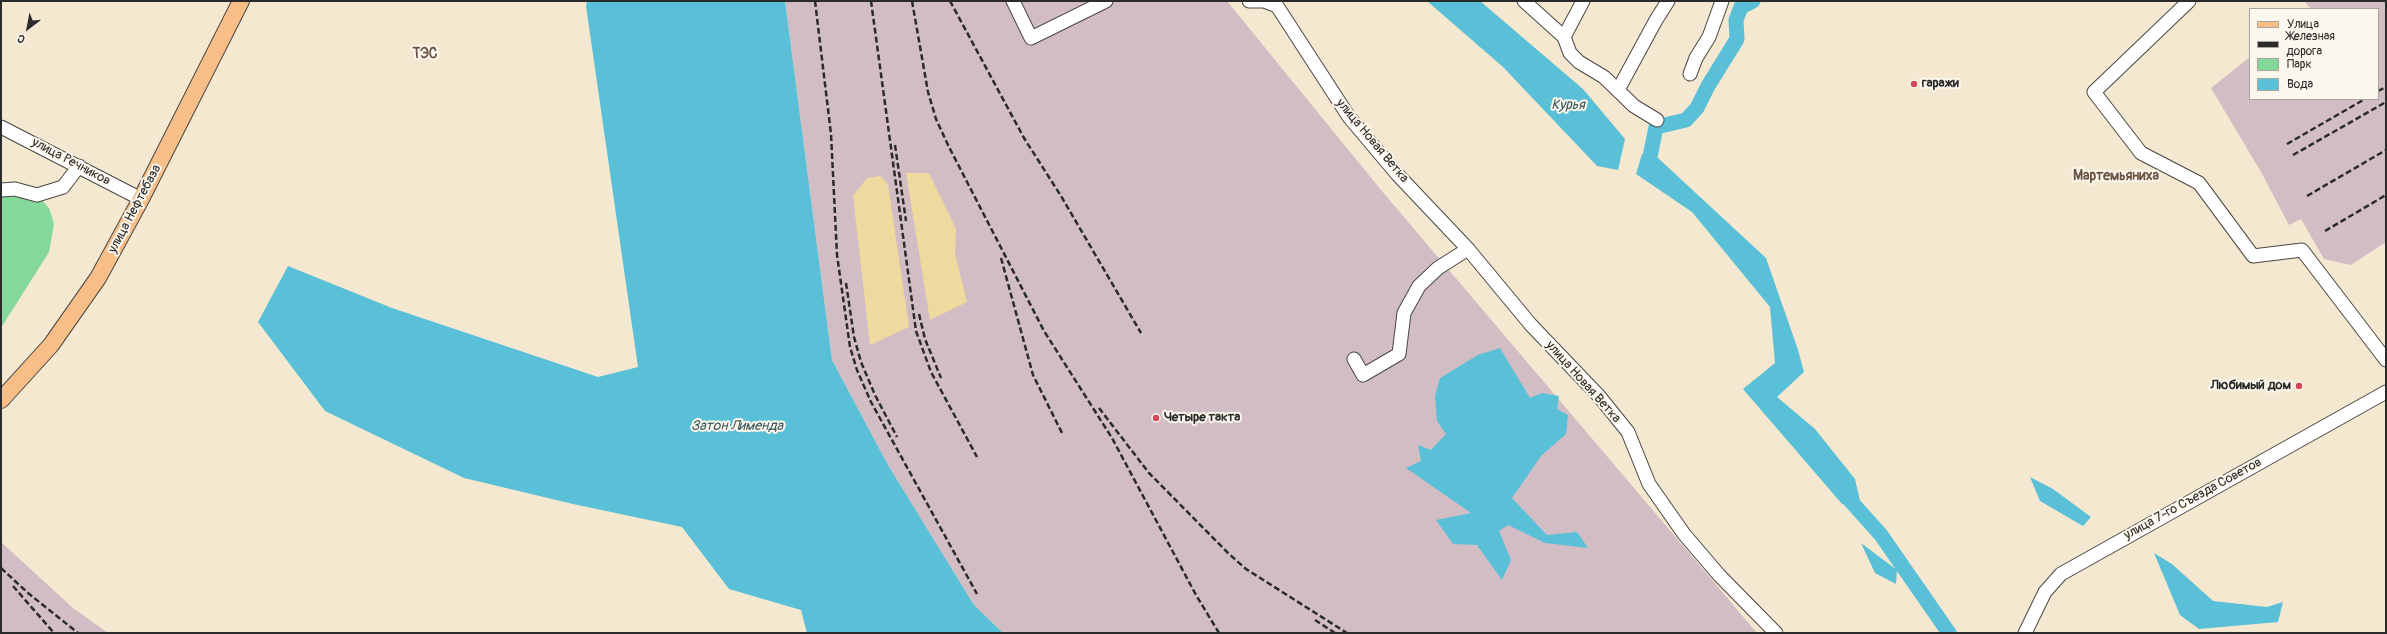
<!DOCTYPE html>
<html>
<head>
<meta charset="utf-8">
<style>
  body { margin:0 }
  #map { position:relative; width:2387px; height:634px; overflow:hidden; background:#f4e8d0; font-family:Pangolin,sans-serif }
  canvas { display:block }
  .frame { position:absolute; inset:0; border:2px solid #2b2b2b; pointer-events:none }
  .legend { position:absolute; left:2249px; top:8px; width:130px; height:92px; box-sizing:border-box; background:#fbf7ec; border:1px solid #a8a59f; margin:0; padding:5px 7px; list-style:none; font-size:12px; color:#2b2b2b }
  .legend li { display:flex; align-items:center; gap:8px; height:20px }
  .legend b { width:20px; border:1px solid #a8a59f }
  .north { position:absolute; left:8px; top:8px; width:40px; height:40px; -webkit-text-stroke:3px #fbf7ec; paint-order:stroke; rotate:212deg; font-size:11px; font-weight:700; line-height:16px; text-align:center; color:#2b2b2b }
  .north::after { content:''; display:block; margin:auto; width:14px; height:18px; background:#2b2b2b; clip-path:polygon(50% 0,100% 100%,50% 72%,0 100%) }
</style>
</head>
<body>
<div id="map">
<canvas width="2387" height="634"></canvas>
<div class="frame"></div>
<ul class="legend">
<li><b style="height:5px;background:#f7be87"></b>Улица</li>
<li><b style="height:5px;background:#2b2b2b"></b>Железная дорога</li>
<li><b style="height:11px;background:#83d89a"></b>Парк</li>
<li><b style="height:11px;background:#5ac0d7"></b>Вода</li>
</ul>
<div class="north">С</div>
</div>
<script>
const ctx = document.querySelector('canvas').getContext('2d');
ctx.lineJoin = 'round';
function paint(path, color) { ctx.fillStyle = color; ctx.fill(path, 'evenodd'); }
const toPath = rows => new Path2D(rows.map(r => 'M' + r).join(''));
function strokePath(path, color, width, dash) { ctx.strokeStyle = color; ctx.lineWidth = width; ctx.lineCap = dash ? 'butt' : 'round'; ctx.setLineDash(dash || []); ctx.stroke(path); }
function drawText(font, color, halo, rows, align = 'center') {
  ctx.font = font + ' Pangolin,sans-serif'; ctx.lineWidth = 4; ctx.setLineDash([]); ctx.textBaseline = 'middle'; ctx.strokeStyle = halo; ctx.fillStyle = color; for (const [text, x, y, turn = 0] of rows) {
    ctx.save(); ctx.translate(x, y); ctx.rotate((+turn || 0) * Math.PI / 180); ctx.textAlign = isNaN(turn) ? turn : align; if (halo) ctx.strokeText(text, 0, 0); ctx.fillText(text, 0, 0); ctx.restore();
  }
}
paint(toPath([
  [785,1,1227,1,1381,190,1757,633,1003,633,974,605,888,465,832,360],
  [2304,1,2386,1,2386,242,2351,265,2324,259,2301,219,2289,225,2261,172,2211,88,2250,57,2250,99,2378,99,2378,9,2311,9],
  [1,542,73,608,108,633,1,633]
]), '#d2bdc5');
paint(toPath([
  [1,190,37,195,49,208,54,224,49,252,1,328]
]), '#83d89a');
paint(toPath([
  [906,173,929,173,956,229,955,253,967,302,930,320],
  [880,176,888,184,909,327,870,345,853,196,867,178]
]), '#eeda9e');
paint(toPath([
  [587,1,785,1,832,360,888,465,974,605,1003,633,807,633,801,610,729,589,682,527,573,504,464,478,325,411,258,322,288,266,392,308,598,377,638,367,586,6],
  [1427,1,1480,1,1583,89,1625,139,1618,170,1597,166,1503,67],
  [1642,154,1658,158,1766,258,1798,350,1804,372,1777,397,1815,429,1855,479,1860,501,1842,504,1743,389,1775,363,1770,307,1692,212,1636,174],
  [1500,348,1530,398,1542,393,1559,396,1557,409,1568,415,1566,434,1541,456,1512,498,1547,535,1577,532,1588,548,1545,543,1508,525,1499,531,1511,560,1502,580,1477,545,1453,544,1436,520,1471,513,1406,468,1421,461,1418,445,1431,450,1446,434,1437,421,1435,396,1440,378,1478,355],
  [2030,477,2053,489,2091,517,2083,526,2040,501],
  [1861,543,1897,570,1896,584,1875,573],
  [2154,553,2172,564,2213,601,2267,607,2283,602,2278,622,2199,629,2180,615]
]), '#5ac0d7');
strokePath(toPath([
  [1659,171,1649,162,1656,127,1686,120,1697,108,1708,86,1737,39,1736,20,1741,7,1753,1],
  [1839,488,1881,535,1949,633]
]), '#5ac0d7', 15);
const minor = toPath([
  [1013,1,1031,38,1106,1],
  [1249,1,1264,1,1277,6,1349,117,1397,174,1468,249],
  [1524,1,1564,37,1570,53,1579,62,1604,77,1634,106,1657,120],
  [2189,1,2094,92,2141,153,2199,183,2253,256,2302,250,2386,360],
  [1564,37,1583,1],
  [1690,74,1696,58,1709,37,1722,1],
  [1618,90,1656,20,1668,1],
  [1,127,141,199],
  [1,190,15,189,37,195,63,187,79,166],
  [1354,359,1363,375,1399,354,1404,313,1419,286,1438,268,1468,249,1531,325,1599,396,1628,432,1649,484,1684,534,1719,575,1776,633],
  [2025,633,2045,592,2061,574,2386,392]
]);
const major = toPath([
  [1,400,51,345,98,278,141,199,241,1]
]);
strokePath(minor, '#494744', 15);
strokePath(major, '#494744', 18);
strokePath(minor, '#fff', 13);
strokePath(major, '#f7be87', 16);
strokePath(toPath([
  [815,1,831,134,837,255,850,347,857,370,871,402,977,594],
  [871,1,916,331,931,372,977,457],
  [912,1,928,92,936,119,949,147,1044,331,1112,438,1196,595,1219,633],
  [950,1,1024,138,1061,196,1141,333],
  [2378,91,2386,87],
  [2287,144,2365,99],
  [895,145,906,221],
  [2293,155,2386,102],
  [2307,196,2386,150],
  [2325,231,2386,195],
  [1001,258,1033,375,1063,435],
  [846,283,854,337,861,362,875,395,897,437],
  [919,314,925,339,941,378],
  [1099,408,1149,473,1228,553,1246,569,1347,633],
  [1,568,28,593,78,633],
  [13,586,54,633],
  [1315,620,1335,633]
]), '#2b2b2b', 2.5, [6, 3]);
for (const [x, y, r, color] of [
  [1914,84,4,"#d1495b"],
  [2299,386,4,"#d1495b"],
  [1156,418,4,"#d1495b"]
]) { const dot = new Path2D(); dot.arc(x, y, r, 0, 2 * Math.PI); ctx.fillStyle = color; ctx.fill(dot); strokePath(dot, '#fbf7ec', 1.5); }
drawText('bold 13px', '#2b2b2b', '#fbf7ec', [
  ["гаражи",1922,84],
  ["Любимый дом",2291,386,"right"],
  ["Четыре такта",1164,418]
], 'left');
drawText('13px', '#2b2b2b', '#fbf7ec', [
  ["улица Новая Ветка",1372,141,50],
  ["улица Речников",71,162,28],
  ["улица Нефтебаза",135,209,-62],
  ["улица Новая Ветка",1583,382,48],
  ["улица 7-го Съезда Советов",2193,499,-29]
]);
drawText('bold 14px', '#6c5447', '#fbf7ec', [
  ["ТЭС",425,54],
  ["Мартемьяниха",2116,176]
]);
drawText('italic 14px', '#39585f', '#fbf7ec', [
  ["Курья",1568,105],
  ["Затон Лименда",737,426]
]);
</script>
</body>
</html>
